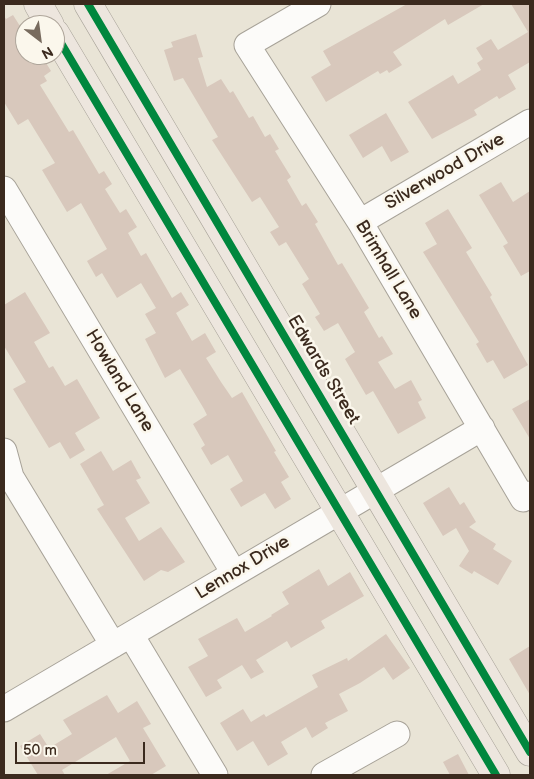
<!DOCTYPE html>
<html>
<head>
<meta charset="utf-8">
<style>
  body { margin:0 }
  #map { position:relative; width:534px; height:779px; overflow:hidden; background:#e9e4d6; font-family:"Balsamiq Sans",sans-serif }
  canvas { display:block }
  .frame { position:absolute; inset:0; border:5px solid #3b2a1e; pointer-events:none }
  .north { position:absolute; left:15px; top:15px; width:50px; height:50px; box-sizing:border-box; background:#fbf7ec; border:1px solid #aea59a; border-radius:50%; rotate:150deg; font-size:14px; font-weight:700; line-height:20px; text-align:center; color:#3b2a1e }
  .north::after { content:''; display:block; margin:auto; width:18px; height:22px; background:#786b5e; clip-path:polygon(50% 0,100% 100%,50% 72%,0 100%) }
  .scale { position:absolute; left:15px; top:742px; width:130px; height:22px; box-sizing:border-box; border:2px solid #3b2a1e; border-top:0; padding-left:6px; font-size:15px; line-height:18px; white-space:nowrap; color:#3b2a1e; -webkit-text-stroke:4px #fbf7ec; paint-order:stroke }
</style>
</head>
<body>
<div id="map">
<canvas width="534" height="779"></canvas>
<div class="frame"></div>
<div class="north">N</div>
<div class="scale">50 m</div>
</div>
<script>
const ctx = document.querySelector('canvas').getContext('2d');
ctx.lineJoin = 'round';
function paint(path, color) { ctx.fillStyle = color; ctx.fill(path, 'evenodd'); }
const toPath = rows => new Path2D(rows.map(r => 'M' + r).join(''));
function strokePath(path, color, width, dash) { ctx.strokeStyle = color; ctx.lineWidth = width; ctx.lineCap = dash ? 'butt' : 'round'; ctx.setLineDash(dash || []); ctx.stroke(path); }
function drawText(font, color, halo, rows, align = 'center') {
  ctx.font = font + ' "Balsamiq Sans",sans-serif'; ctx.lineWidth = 5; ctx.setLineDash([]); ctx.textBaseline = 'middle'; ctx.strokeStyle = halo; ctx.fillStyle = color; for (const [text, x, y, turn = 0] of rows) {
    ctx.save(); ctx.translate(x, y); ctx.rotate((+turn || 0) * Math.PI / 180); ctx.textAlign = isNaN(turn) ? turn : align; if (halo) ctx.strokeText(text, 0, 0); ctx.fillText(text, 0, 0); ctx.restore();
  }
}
paint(toPath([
  [407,4,484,4,448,25,445,19,393,52,402,65,389,73,387,70,380,74,378,71,326,102,311,77,331,65,323,51],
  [511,4,530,4,530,62,508,75,516,89,499,99,497,96,474,110,477,115,432,139,408,102,453,75,458,84,481,70,477,63,483,59,476,48,491,39,498,50,528,32],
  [13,15,25,34,18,40,25,55,32,64,43,58,51,71,44,76,47,81,40,85,69,132,73,130,99,174,104,171,112,184,105,189,120,213,126,209,137,227,128,233,141,256,146,253,172,298,181,292,189,305,176,313,192,341,205,333,216,352,206,358,221,382,232,398,242,392,276,451,274,452,289,477,281,482,291,499,275,509,265,493,241,507,230,489,243,481,228,455,211,465,201,448,205,445,193,424,207,415,204,409,180,369,165,378,145,339,156,333,145,314,156,308,141,283,117,298,102,273,96,277,87,261,107,249,81,203,67,212,42,170,55,163,28,119,18,125,4,102,4,16,6,19],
  [196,34,203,57,198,58,207,87,221,79,230,93,233,91,249,118,253,116,265,137,270,134,279,149,275,151,291,177,287,180,302,206,306,203,318,222,315,224,338,265,342,263,369,308,364,312,379,338,382,336,393,354,378,362,395,389,411,380,422,400,418,402,426,418,398,434,373,391,366,395,345,359,355,352,338,323,324,331,315,317,320,314,302,284,309,279,286,242,279,246,270,232,279,227,260,197,252,202,212,140,218,137,183,78,174,81,164,50,173,47,171,42],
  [386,113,409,152,391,162,382,146,363,158,349,135],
  [501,182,513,202,530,191,530,271,521,276,503,246,508,243,479,195],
  [448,209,472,248,466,252,492,295,490,297,528,365,504,379,493,360,487,363,476,344,479,342,423,252,437,244,425,223],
  [25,292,50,333,34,342,49,368,53,366,65,386,77,379,100,418,75,433,85,450,70,459,60,442,49,448,13,389,26,382,4,346,4,305],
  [530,399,530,439,512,409],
  [101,451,113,471,131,460,141,478,136,480,150,503,125,518,139,541,161,527,185,562,168,572,161,570,144,581,97,509,104,505,80,464],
  [449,487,460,505,464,502,476,522,469,527,496,544,493,549,512,561,498,585,474,571,472,574,459,566,469,551,456,528,443,536,423,503],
  [319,569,328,586,350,572,364,596,321,621,325,628,291,648,287,641,256,660,264,672,251,679,242,665,217,680,222,688,206,697,188,667,208,656,198,639,237,618,245,632,272,616,271,615,289,604,282,592],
  [386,634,410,668,393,680,384,667,360,683,339,694,348,711,325,723,328,728,312,738,306,727,281,742,288,754,268,766,253,741,237,751,220,723,243,709,251,722,264,714,266,717,318,687,312,675,347,658,348,661],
  [530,646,530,695,509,659],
  [107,695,118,713,137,701,151,724,143,728,166,766,151,775,106,775,130,761,116,737,62,770,65,775,38,775,20,746,40,734,49,748,72,734,63,720],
  [458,754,469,775,450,775,443,762]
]), '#d8c8bc');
const minor = toPath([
  [318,4,247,45,360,222,523,499,530,494],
  [4,189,234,573],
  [360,222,530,122],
  [4,451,11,477,113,645],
  [131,635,215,775],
  [4,709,482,428],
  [324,775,397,734]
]);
const major = toPath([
  [38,4,50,25],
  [88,4,530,752],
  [55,33,496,775]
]);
strokePath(minor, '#a7a298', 27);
strokePath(major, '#a7a298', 29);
strokePath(minor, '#fcfbf9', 25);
strokePath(major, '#ede6de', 28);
strokePath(toPath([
  [88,4,530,752],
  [55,33,496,775]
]), '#00873e', 8);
drawText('18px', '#3b2a1e', '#fbf7ec', [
  ["Silverwood Drive",445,172,-30],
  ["Brimhall Lane",388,270,59],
  ["Edwards Street",323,370,59],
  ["Howland Lane",119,381,59],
  ["Lennox Drive",243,568,-31]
]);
</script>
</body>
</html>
